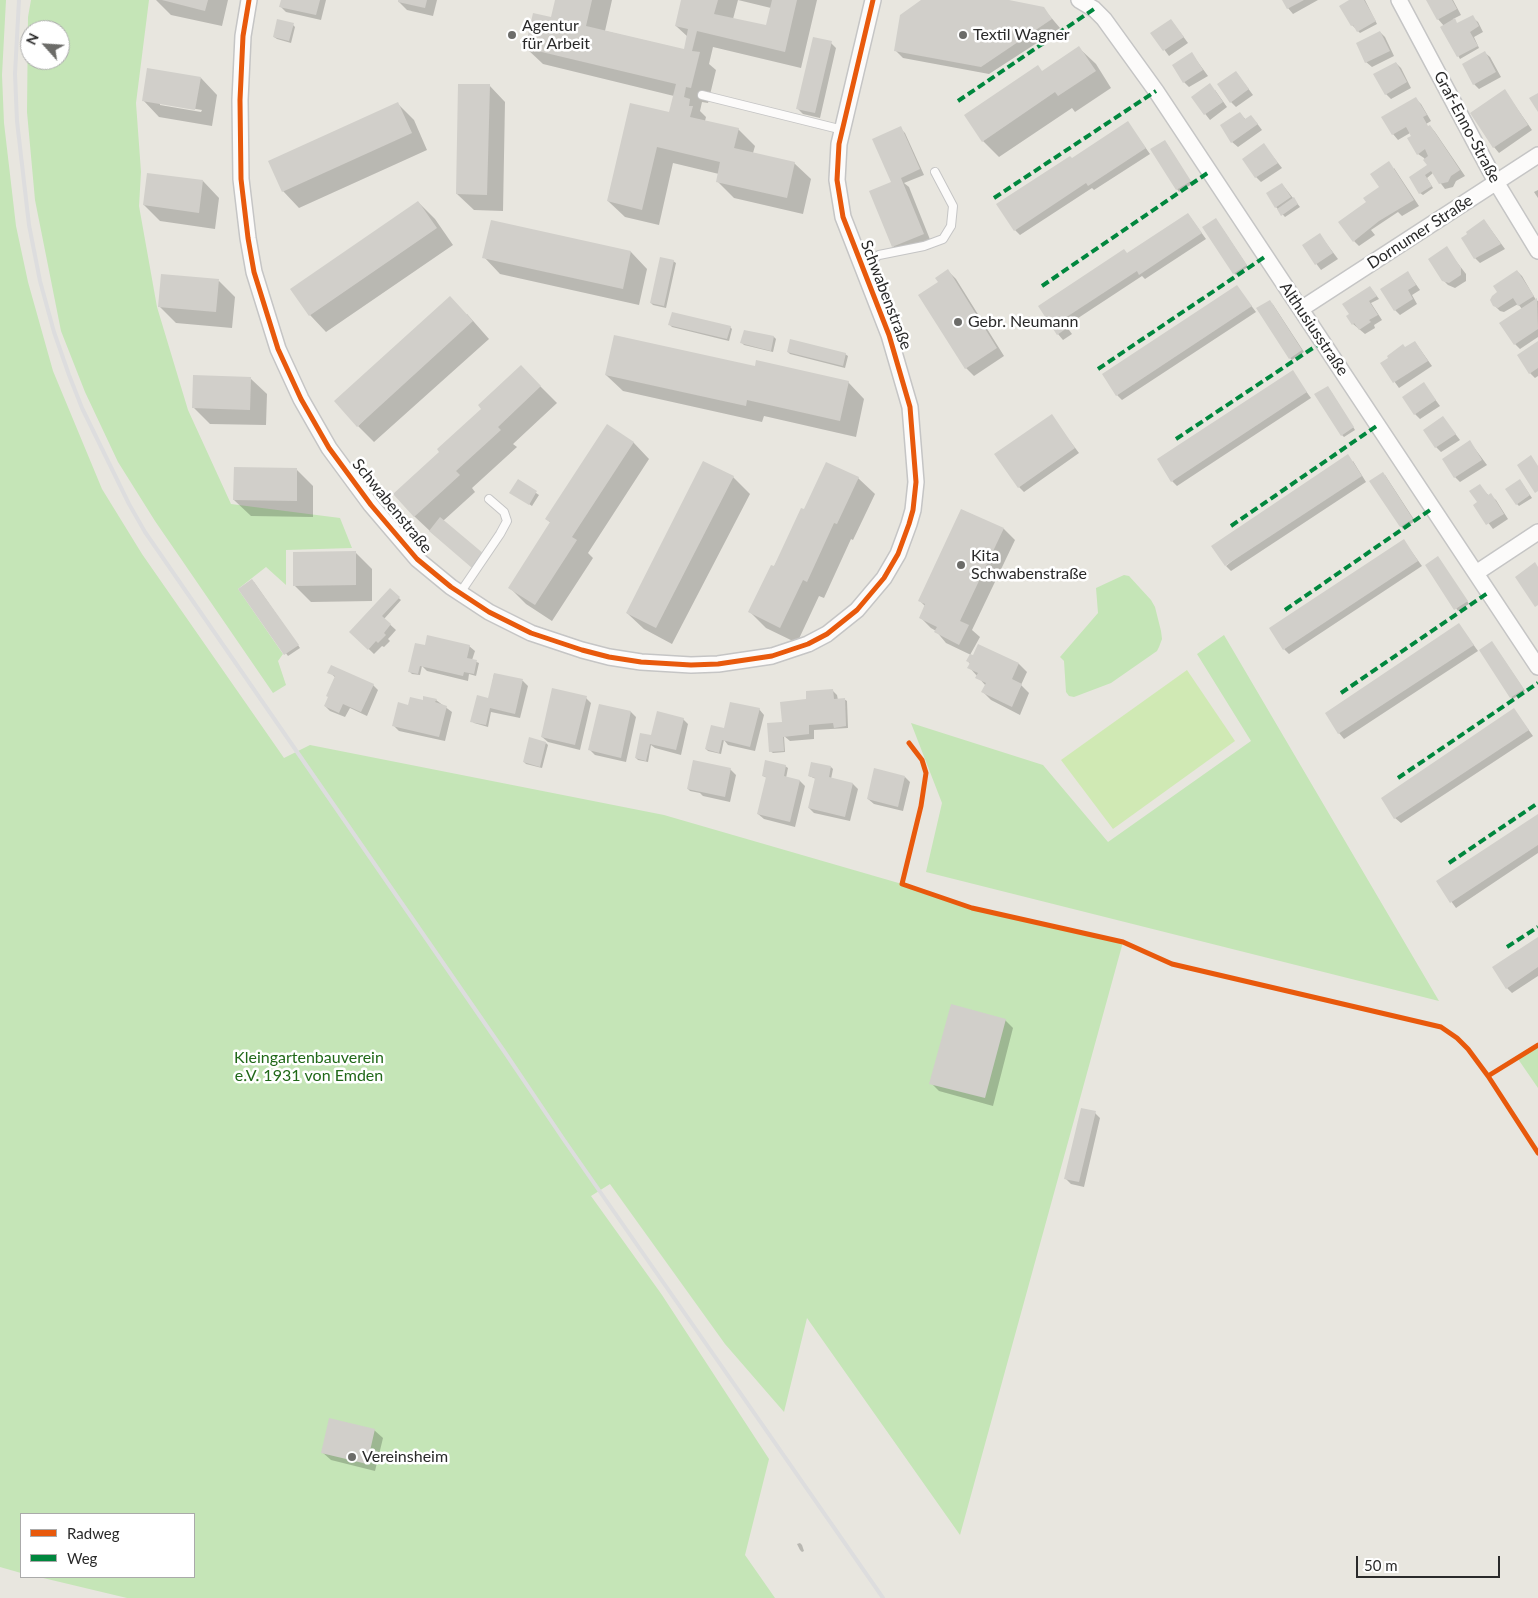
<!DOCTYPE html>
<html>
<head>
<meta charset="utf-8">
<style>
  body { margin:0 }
  #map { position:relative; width:1538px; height:1598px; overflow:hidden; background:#e8e6df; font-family:Lato,sans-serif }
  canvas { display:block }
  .legend { position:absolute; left:20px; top:1513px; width:175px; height:65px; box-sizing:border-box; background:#fff; border:1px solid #aaa; margin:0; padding:6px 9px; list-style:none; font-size:15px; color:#2a2a2a }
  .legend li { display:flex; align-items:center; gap:10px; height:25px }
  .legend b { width:25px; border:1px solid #aaa }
  .north { position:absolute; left:20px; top:20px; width:50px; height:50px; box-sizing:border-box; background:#fff; border:1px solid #aaa; border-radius:50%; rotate:296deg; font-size:14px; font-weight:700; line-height:20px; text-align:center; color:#2a2a2a }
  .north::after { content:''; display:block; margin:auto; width:18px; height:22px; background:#6c6c69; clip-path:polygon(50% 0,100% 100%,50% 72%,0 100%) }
  .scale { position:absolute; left:1356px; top:1556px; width:144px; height:22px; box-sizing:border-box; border:2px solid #2a2a2a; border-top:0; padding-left:6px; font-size:15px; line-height:18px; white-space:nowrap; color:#2a2a2a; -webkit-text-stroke:4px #fff; paint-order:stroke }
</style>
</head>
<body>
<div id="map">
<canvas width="1538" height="1598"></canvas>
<ul class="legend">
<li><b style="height:6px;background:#e8590c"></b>Radweg</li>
<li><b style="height:6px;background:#00873e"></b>Weg</li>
</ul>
<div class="north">N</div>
<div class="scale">50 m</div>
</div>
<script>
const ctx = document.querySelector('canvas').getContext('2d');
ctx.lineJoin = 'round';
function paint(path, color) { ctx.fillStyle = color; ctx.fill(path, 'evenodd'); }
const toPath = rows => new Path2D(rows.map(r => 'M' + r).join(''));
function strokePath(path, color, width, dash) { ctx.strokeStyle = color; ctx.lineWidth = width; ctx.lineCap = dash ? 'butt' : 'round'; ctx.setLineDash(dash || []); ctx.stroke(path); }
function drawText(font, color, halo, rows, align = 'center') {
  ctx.font = font + ' Lato,sans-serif'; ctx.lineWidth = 5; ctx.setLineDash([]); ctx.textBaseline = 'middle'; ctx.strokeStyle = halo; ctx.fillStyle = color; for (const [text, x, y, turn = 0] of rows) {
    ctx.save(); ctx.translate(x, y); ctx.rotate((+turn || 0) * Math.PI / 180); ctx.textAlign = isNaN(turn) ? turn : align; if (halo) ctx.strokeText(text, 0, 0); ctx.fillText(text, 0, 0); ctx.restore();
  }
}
paint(toPath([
  [0,0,6,0,2,75,4,123,16,226,28,282,53,371,102,489,142,554,284,758,310,745,664,815,902,884,972,908,1123,942,960,1535,807,1318,784,1412,725,1344,610,1184,591,1196,662,1295,769,1459,745,1555,775,1598,127,1598,39,1577,194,1577,194,1514,21,1514,21,1573,0,1567],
  [31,0,149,0,136,103,141,172,139,206,157,307,188,410,231,504,340,518,352,548,286,550,286,585,266,567,238,589,283,654,278,661,286,685,273,693,155,521,118,462,85,392,61,331,35,200,27,112,28,17],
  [30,30,60,30,60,60,30,60],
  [1124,575,1129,576,1151,600,1155,607,1161,631,1162,639,1159,647,1157,651,1111,683,1074,697,1069,696,1066,692,1064,661,1060,657,1098,613,1096,588],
  [1224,635,1439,1001,926,872,942,803,911,723,1043,765,1108,842,1251,741,1197,654],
  [1538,1045,1538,1088,1518,1059]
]), '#c5e5b7');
paint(toPath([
  [1187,670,1235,741,1113,829,1061,760]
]), '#d0e9b4');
paint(toPath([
  [156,0,228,0,222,26,171,15],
  [283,0,326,0,321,20,286,12,281,7],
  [399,0,437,0,433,16,407,10,399,2],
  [556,0,612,0,605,31,685,50,688,37,676,26,682,0,817,0,801,68,713,47,709,64,716,70,708,103,702,102,700,111,706,117,705,121,738,129,755,146,753,153,794,163,811,179,803,214,734,198,717,181,719,174,673,163,659,225,625,217,608,201,670,113,674,96,543,64,526,48,552,19],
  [738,0,771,8,767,27,733,19],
  [924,0,1003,0,1043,8,1060,28,989,74,903,58,895,50],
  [1284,0,1318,0,1293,14,1288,8],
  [1351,0,1365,0,1377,24,1360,33,1352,25],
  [1427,0,1453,0,1461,15,1453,19,1458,25,1472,17,1478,22,1483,32,1474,37,1479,48,1460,59,1442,27,1444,26,1438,19],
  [1171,20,1188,43,1169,56,1152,33],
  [293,25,295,27,291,43,277,39,274,37],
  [1380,32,1385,37,1394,56,1372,67,1366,62],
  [831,43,836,48,820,118,803,114,798,109],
  [1079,48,1096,64,1111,88,1075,112,1072,108,999,157,983,141,1043,72],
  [1484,52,1490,57,1501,77,1479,89,1474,84],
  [1192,54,1208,76,1189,87,1184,82],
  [1396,63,1401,68,1411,88,1391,99,1386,94],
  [1236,72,1253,95,1236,107,1231,102],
  [201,78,217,95,212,126,159,117,143,100],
  [160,103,202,110,201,112,160,105],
  [489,85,505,102,503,211,474,210,457,194],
  [1215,90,1227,107,1210,120,1192,97],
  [1505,91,1532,130,1499,153,1494,147,1472,113],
  [1416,99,1421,104,1431,121,1426,124,1428,127,1430,126,1435,132,1465,176,1456,181,1453,187,1445,189,1433,173,1427,178,1433,188,1423,195,1420,193,1427,167,1432,170,1424,158,1418,154,1410,133,1398,140,1393,134],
  [397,103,414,120,427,150,299,208,283,191],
  [1240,113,1246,120,1256,122,1262,130,1238,147,1232,142],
  [1128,123,1150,154,1094,190,1092,188,1020,235,1015,230,1072,160],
  [900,128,905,133,924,175,904,183,909,187,931,242,901,254,893,246,893,182],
  [1167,144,1192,184,1179,192,1152,150],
  [1264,145,1282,168,1261,182,1256,177],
  [1394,168,1419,206,1402,216,1398,212,1371,230,1375,235,1359,246,1354,241,1368,203],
  [203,181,219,198,215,229,160,221,144,205],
  [1282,184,1300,207,1285,217,1276,207],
  [1538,190,1538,198,1534,192],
  [418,202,435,219,453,245,326,332,310,315,292,289],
  [1188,214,1206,239,1145,279,1142,276,1066,326,1072,334,1063,340,1058,334,1040,306,1127,254],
  [1484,220,1505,249,1480,263,1475,258],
  [492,222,631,252,647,269,639,305,500,274,484,257],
  [1218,222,1248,267,1236,275,1234,273],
  [1320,235,1338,259,1321,270,1303,246],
  [1446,248,1466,274,1466,281,1455,288,1448,285,1443,280],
  [673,261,676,263,666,308,653,305,651,303],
  [948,271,956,279,1004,356,974,376,966,368,939,282],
  [1517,271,1522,276,1536,300,1538,301,1538,337,1520,349,1515,344,1522,309,1518,304,1504,312,1500,311,1494,305,1499,293],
  [1408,273,1420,290,1412,295,1417,304,1400,315,1395,310],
  [219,281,235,297,232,328,176,323,159,306],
  [1237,287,1256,312,1122,400,1117,395],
  [1370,287,1379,299,1371,303,1382,320,1374,325,1375,328,1365,334,1353,324],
  [1272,303,1304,352,1292,360,1290,358],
  [467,314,489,339,374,442,358,426],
  [670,325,730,327,732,329,729,341,672,327],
  [745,331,774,337,776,339,773,352,744,345,742,343],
  [1415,342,1432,366,1399,388,1382,364],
  [1538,343,1538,376,1535,378,1530,373],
  [788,352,845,354,848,356,845,368,790,354],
  [756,367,848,382,864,399,856,437,764,416,762,422,623,391,606,375],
  [1292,372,1311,398,1177,486,1172,481],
  [250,378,267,394,266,425,210,424,193,407],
  [537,383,557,403,513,444,517,447,472,488,475,492,443,521,485,557,475,569,431,532,414,516,441,452,483,409],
  [1423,383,1440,406,1420,419,1415,414],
  [1330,390,1355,430,1344,437,1342,435],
  [1051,416,1079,453,1024,492,1019,487],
  [1443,418,1460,440,1441,452,1436,447],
  [633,442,649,459,588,553,593,558,552,621,526,604,510,588,551,523,546,519],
  [1470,442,1487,465,1460,482,1455,477],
  [1353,461,1366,482,1231,571,1226,566],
  [296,469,313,486,313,517,251,516,234,500],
  [1385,475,1415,521,1403,529,1371,481],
  [733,477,750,494,672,644,644,629,627,613],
  [858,478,875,494,853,540,851,539,824,598,819,596,797,643,766,628,750,612,804,510],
  [518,481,539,495,532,506,512,493],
  [1522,483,1532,498,1519,506,1517,504],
  [1480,486,1489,496,1490,495,1496,500,1508,519,1493,529,1475,505,1478,503],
  [962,510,1004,529,1015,540,972,630,980,637,970,655,1019,664,1027,672,1021,685,1029,693,1020,715,991,700,983,692,986,686,969,667,970,664,968,661,971,655,946,643,936,631,931,628,920,617,925,606,920,601],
  [1404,541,1422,566,1289,654,1284,649],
  [356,553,372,569,372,601,311,602,294,585],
  [1440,560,1469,604,1458,611,1427,565],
  [254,582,300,648,288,656,239,589],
  [390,590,401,600,384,619,396,630,388,639,390,641,384,647,382,646,374,654,351,632],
  [1459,625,1478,651,1344,739,1339,733,1327,714],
  [416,645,469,646,475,651,472,660,479,663,476,676,469,674,468,681,427,671,422,666,420,675,412,674,409,671],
  [1494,645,1525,691,1513,699,1511,697],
  [329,672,373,685,378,690,367,716,350,708,345,717,330,711,325,706,336,678],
  [494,674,523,681,528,686,520,718,491,712,488,727,474,723,472,721,489,699],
  [832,690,837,695,838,700,844,699,847,701,848,728,814,730,814,739,790,741,784,736,785,752,773,753,770,751,783,723],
  [586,698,591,703,580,750,548,742,542,737],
  [436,700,452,712,445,741,399,731,394,726,409,706],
  [600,705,631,712,636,717,626,762,595,755,590,750],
  [759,709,764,715,755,751,728,745,724,740,721,754,708,751,706,749,724,729],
  [1514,710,1533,736,1401,823,1395,818,1383,798],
  [683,719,688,724,681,755,655,748,651,745,648,762,638,760,636,758,651,737],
  [546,743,548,745,542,768,526,764,524,762],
  [785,766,788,768,786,778,800,781,805,786,795,827,764,819,758,814,767,778,763,776],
  [831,767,833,769,831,779,853,784,858,789,850,821,814,813,809,808,816,779,809,776],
  [730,769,736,775,730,802,703,796,700,793,690,791,688,789],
  [905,777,910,782,903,811,874,804,868,799],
  [1538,815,1538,853,1456,908,1437,882],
  [1538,938,1538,976,1512,993,1507,988],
  [1005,1020,1013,1028,993,1106,939,1091,931,1083],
  [1095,1113,1100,1118,1084,1187,1071,1184,1065,1178],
  [374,1430,383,1438,375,1471,331,1460,322,1452],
  [800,1543,802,1545,804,1551,802,1552,800,1550,797,1544]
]), '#0003');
paint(toPath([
  [162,0,208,0,205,11],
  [281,0,320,0,316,15,279,7],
  [398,0,427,0,425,8,398,2],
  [555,0,592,0,586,26,684,49,688,29,675,26,681,0,718,0,714,14,766,25,772,0,797,0,785,52,697,31,692,51,700,52,691,88,686,87,684,97,690,99,689,106,693,106,690,117,739,128,734,148,795,162,787,198,716,182,720,162,657,147,642,210,607,201,630,103,669,112,676,84,525,48,533,13,551,17],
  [921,0,1009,0,1044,7,1052,19,981,67,894,51,900,15],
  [1282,0,1304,0,1287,9],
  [1349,0,1364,0,1376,21,1357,32,1353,25,1351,26,1339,6],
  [1426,0,1452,0,1457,9,1437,20],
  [1473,15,1479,26,1470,32,1478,46,1457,57,1440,27,1455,18,1457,23],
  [277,19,294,23,289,41,273,37],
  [1171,19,1184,37,1163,51,1150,33],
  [1380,31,1390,51,1365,63,1356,43],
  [813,37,832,41,815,113,796,109],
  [1079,46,1096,71,1058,96,1055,92,982,142,964,115,1038,65,1042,71],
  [1485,51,1496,72,1473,85,1462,64],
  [1192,52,1203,70,1183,83,1172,65],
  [1396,62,1407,82,1385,95,1373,74],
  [147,68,201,77,195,110,142,101],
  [1236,71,1249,89,1230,103,1217,84],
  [1210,83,1223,102,1204,115,1191,97],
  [458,84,490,84,487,195,456,194],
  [1505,89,1528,125,1493,148,1470,113],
  [1538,93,1538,112,1529,98],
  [1416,97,1427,115,1423,117,1428,126,1430,125,1460,170,1451,176,1448,182,1439,184,1431,171,1425,175,1432,186,1419,194,1409,177,1427,165,1423,160,1428,156,1425,149,1417,155,1407,138,1411,136,1406,127,1392,135,1381,117],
  [398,102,412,133,282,192,268,161],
  [1240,112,1245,119,1251,115,1258,124,1231,143,1220,125],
  [1128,121,1146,148,1088,186,1086,183,1014,231,996,204,1070,156,1072,158],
  [901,126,920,169,901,178,924,234,892,247,869,191,891,182,872,139],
  [1165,140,1191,181,1176,190,1150,149],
  [1264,143,1278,163,1255,178,1242,159],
  [1389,161,1414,200,1379,221,1353,242,1338,222,1366,202,1363,198,1379,187,1370,174],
  [147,173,203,180,199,213,143,205],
  [1282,183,1291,197,1275,208,1266,193],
  [1294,197,1298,204,1281,216,1277,209],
  [418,201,437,228,309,316,290,289],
  [1188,213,1202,233,1139,275,1137,271,1062,320,1067,328,1057,335,1038,306,1124,249,1127,253],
  [1216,218,1247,265,1233,274,1202,227],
  [1484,219,1501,244,1474,259,1461,238,1467,234,1466,232],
  [491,220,631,251,623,289,482,258],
  [1320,233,1333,253,1315,265,1302,245],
  [1447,246,1461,268,1461,275,1449,283,1442,281,1428,259],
  [660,257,674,260,664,306,650,303],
  [948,269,997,348,965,369,918,295,938,282,935,278],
  [1517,270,1534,296,1518,306,1513,298,1498,308,1493,306,1490,300,1492,296,1497,292,1493,286],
  [1408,271,1416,285,1408,290,1413,299,1394,311,1380,289],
  [161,274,219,279,216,312,158,307],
  [1237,285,1252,306,1116,396,1102,374],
  [1370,286,1377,296,1369,301,1378,315,1369,320,1371,322,1359,330,1354,323,1352,325,1346,316,1349,314,1342,304],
  [450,296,473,321,357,427,334,401],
  [1537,298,1538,329,1514,345,1499,323],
  [1270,300,1302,350,1289,359,1256,308],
  [672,312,731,326,727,339,668,325],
  [744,330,774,336,771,351,740,343],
  [614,335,755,366,756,360,849,381,840,421,747,400,746,406,605,375],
  [790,339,846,353,843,366,787,352],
  [1415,341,1428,361,1393,383,1380,363,1388,358,1387,356,1403,344,1405,347],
  [1538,341,1538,368,1529,374,1517,355],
  [521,365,541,386,498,427,501,430,456,471,460,475,414,517,393,494,439,452,437,449,481,409,478,405],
  [1293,370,1307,392,1171,482,1157,459],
  [193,375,251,377,250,410,192,408],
  [1424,382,1436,400,1414,415,1402,397],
  [1328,386,1354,427,1341,436,1314,394],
  [1052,414,1075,448,1018,488,994,454],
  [1443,416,1456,434,1435,448,1423,430],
  [607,424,634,442,572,537,577,540,535,605,508,588,550,522,545,519],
  [1470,440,1482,460,1454,478,1442,459],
  [1348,454,1362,476,1225,566,1211,546],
  [1531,455,1538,466,1538,491,1535,493,1517,465],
  [703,461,734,476,656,628,626,613],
  [826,462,859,477,837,524,834,523,807,582,803,580,780,628,748,612,771,565,774,566,801,508,804,509],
  [234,467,297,468,297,501,233,500],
  [1383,472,1413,519,1400,527,1369,481],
  [518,479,537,491,529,505,509,493],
  [1520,479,1530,495,1516,505,1505,489],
  [1480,484,1488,495,1491,493,1504,514,1486,525,1473,505,1477,502,1469,491],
  [961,509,1004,528,960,621,969,625,959,645,934,632,937,627,919,618,925,604,918,601],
  [440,517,484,554,472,568,429,531],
  [1404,539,1418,561,1283,650,1269,628],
  [356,551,356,585,293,586,293,552],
  [1438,556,1468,601,1454,610,1425,565],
  [1535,562,1538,567,1538,605,1535,607,1515,577],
  [252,579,299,645,284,655,238,589],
  [390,588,400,597,382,616,391,624,384,633,386,635,378,643,376,641,368,650,349,632],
  [1459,623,1474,645,1338,734,1325,713],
  [427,635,470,645,467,658,477,660,474,674,464,672,463,676,420,666,418,674,408,672,415,643,425,645],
  [1492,641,1524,689,1510,698,1479,650],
  [978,644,1019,663,1012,679,1022,684,1012,707,981,692,986,683,975,678,978,673,967,668,970,663,966,661,970,654,973,655],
  [331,665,374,684,361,712,343,704,339,713,324,706,328,697,326,696,335,676,327,673],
  [494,673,523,679,515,714,490,708,486,725,470,722,477,695,488,698],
  [552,688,587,696,575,745,541,737],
  [833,689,834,699,845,698,846,726,834,728,833,723,809,725,809,734,783,737,784,751,769,752,767,723,782,722,780,702,806,699,806,691],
  [423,696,437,699,435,702,447,706,439,737,392,726,398,702,408,705,410,697,423,700],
  [730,702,760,708,750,747,722,740,719,753,705,749,711,725,724,728],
  [599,704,631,711,621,758,588,750],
  [1514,708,1529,730,1394,819,1381,798],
  [657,711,684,718,676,750,650,744,646,761,635,758,640,733,651,735],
  [529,737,546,742,540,767,523,762],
  [693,760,731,768,725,797,687,789],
  [765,760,786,765,784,776,800,780,790,822,757,814,766,777,762,776],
  [811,762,831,766,829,777,853,783,845,817,808,808,815,778,808,776],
  [874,768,905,776,898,807,867,799],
  [1538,814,1538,845,1450,903,1436,881],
  [1538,937,1538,967,1506,989,1492,967],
  [951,1004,1006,1019,985,1098,929,1084],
  [1081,1108,1096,1111,1079,1182,1064,1179],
  [329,1418,375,1429,367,1464,321,1453]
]), '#d1cfca');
const lane = toPath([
  [702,95,843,130],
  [862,266,879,255,924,246,943,239,951,226,953,206,935,172],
  [460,593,500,534,507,521,504,512,489,499]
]);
const street = toPath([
  [249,0,243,36,240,100,241,179,248,238,254,272,278,349,301,399,329,448,371,505,417,559,451,587,489,612,531,633,582,650,609,657,641,662,691,665,718,664,772,656,808,644,827,634,857,610,884,578,898,554,909,524,913,510,916,482,910,407,889,335,843,217,837,180,839,144,873,0],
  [1079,0,1094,9,1104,19,1156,91,1538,667],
  [1399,0,1496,182,1538,251],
  [1301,309,1538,155],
  [1476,573,1538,532]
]);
strokePath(lane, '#c5c5c5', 10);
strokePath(street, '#c5c5c5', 18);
strokePath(lane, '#fcfbfa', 8);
strokePath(street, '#fcfbfa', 15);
strokePath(toPath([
  [19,0,15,74,17,121,29,225,40,281,54,332,69,375,82,408,129,504,145,532,506,1054,564,1140,883,1598]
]), '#ddddde', 4);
strokePath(toPath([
  [958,101,1094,9],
  [994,198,1156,91],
  [1042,286,1209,172],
  [1098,369,1266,256],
  [1176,439,1322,342],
  [1231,526,1378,425],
  [1285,610,1433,508],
  [1341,693,1489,592],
  [1398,778,1538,683],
  [1449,863,1538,803],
  [1507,947,1538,927]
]), '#00873e', 4, [8, 4]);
strokePath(toPath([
  [249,0,243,36,240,100,241,179,248,238,254,272,278,349,301,399,329,448,371,505,417,559,451,587,489,612,531,633,582,650,609,657,641,662,691,665,718,664,772,656,808,644,827,634,857,610,884,578,898,554,909,524,913,510,916,482,910,407,889,335,843,217,837,180,839,144,873,0],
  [909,743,922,760,926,773,921,806,902,884,972,908,1123,942,1172,964,1441,1027,1457,1038,1468,1049,1488,1076,1538,1045],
  [1488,1076,1538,1153]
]), '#e8590c', 5);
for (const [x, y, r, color] of [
  [512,35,5,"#6c6c69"],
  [963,35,5,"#6c6c69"],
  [958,322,5,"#6c6c69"],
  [961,565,5,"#6c6c69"],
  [352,1457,5,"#6c6c69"]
]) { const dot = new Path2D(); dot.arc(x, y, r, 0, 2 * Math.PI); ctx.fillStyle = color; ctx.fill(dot); strokePath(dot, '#fff', 2); }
drawText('16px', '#2a2a2a', '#fff', [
  ["Agentur",522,26],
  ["für Arbeit",522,44],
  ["Textil Wagner",973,35],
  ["Gebr. Neumann",968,322],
  ["Kita",971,556],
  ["Schwabenstraße",971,574],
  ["Vereinsheim",362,1457]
], 'left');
drawText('16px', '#2a2a2a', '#fff', [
  ["Graf-Enno-Straße",1467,127,62],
  ["Dornumer Straße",1420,232,-33],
  ["Schwabenstraße",886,295,69],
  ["Althusiusstraße",1314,329,56],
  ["Schwabenstraße",392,506,51]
]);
drawText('16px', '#206818', '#fff', [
  ["Kleingartenbauverein",309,1058],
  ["e.V. 1931 von Emden",309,1076]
]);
</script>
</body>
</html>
